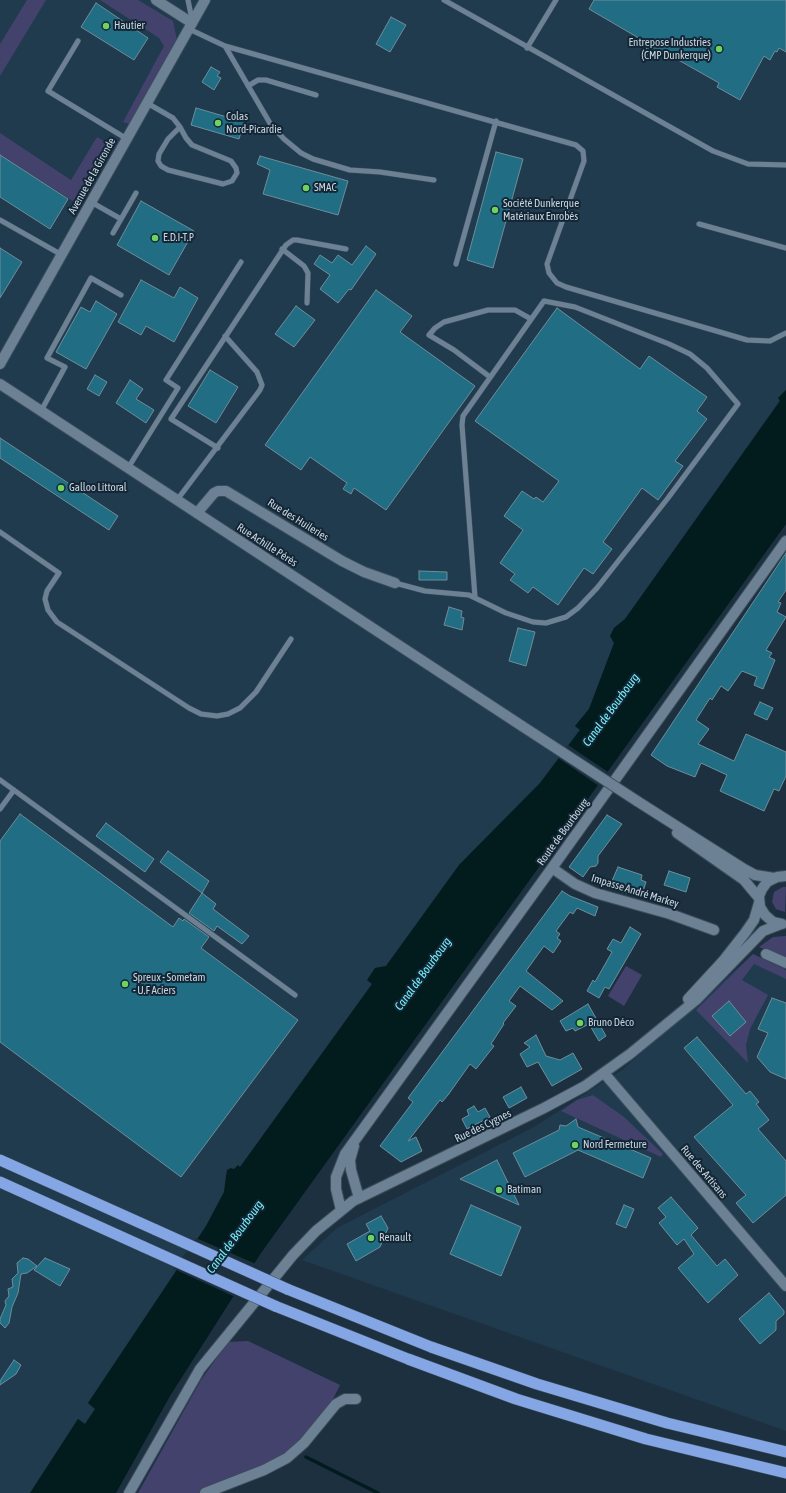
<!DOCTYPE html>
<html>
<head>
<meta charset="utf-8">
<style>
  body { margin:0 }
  canvas { display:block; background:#1c3040 }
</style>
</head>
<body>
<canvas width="786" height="1493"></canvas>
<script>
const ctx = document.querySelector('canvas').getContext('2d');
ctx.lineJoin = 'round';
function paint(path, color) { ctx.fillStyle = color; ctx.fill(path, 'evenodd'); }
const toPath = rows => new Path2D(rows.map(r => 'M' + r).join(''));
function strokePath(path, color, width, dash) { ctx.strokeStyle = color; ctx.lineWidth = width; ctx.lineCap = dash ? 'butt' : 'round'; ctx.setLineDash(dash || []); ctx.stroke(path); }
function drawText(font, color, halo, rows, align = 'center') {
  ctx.font = font + ' "Asap Condensed",sans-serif'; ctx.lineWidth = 4; ctx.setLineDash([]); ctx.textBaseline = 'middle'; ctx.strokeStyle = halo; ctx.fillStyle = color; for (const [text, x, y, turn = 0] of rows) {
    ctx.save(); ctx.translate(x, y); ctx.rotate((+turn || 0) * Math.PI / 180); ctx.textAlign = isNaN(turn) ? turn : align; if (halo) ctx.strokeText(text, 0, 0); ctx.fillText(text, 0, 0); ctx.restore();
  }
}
paint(toPath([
  [0,0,786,0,786,390,778,398,780,400,625,619,614,628,612,632,612,640,614,643,589,709,575,726,580,729,540,783,459,865,386,966,375,968,372,984,240,1167,226,1174,224,1192,206,1226,88,1403,95,1409,85,1424,78,1419,30,1493,0,1493],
  [753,954,786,969,786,1431,302,1260,337,1228,534,1127,622,1070]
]), '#203a4e');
paint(toPath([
  [27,0,46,0,0,76,0,44],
  [100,0,138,0,173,21,177,40,129,124,123,122,164,46,159,38],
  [0,133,71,180,97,137,109,144,76,203,0,155],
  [783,887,786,887,785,912,776,909,772,902,774,892],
  [786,936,786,958,759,947,773,937],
  [753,954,786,970,786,979,754,964,742,980,768,995,750,1029,746,1045,748,1063,696,1010],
  [626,966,642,975,624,1006,608,996],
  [593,1095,624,1117,663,1154,661,1157,561,1111,577,1100],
  [248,1341,340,1385,329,1407,313,1428,282,1459,253,1473,199,1493,138,1493,201,1380,228,1342]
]), '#43426d');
paint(toPath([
  [786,390,786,524,261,1253,170,1396,116,1493,30,1493,78,1419,85,1424,95,1409,88,1403,206,1226,224,1192,227,1170,231,1168,234,1169,238,1165,240,1167,372,984,367,980,375,968,386,966,459,865,540,783,580,730,575,726,589,709,614,643,610,636,614,628,625,619,780,401,778,398]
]), '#021b1d');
paint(toPath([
  [568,745,608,772,599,786,558,758],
  [196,1238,256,1264,235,1297,174,1269]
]), '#1c3040');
strokePath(toPath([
  [306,1457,378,1493]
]), '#021b1d', 3.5);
const building = toPath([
  [594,0,786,0,786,52,779,48,777,52,775,51,770,60,764,56,740,100,717,87,719,83,659,49,654,58,644,53,649,44,589,9,594,0],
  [96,3,148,38,134,60,81,27,96,3],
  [391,17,406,25,390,52,376,44,391,17],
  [211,67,220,72,217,76,221,78,214,90,202,82,211,67],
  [196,108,244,122,239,139,191,125,196,108],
  [496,152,523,159,493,268,467,260,496,152],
  [0,155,68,199,50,229,0,197,0,155],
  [260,156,348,181,338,215,263,194,270,170,257,164,260,156],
  [141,201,194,231,169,275,117,245,141,201],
  [366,246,376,254,351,290,349,289,338,303,320,289,330,275,314,264,320,255,332,263,338,255,352,265,366,246],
  [0,248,22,262,0,298,0,248],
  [141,280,174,298,180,287,198,298,174,342,146,326,141,335,118,322,141,280],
  [376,290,412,316,400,332,475,386,386,510,354,488,351,494,343,489,347,483,310,457,301,470,265,445,376,290],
  [96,301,117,314,86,369,56,352,81,307,90,312,96,301],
  [296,306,315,320,294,347,275,334,296,306],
  [557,308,640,369,649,356,707,397,697,411,707,419,675,461,683,466,658,500,642,488,603,542,612,549,593,574,584,568,558,605,533,587,528,593,510,580,515,574,500,563,523,530,504,516,522,491,534,499,536,497,543,502,559,481,475,421,557,308],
  [210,370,238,387,216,423,188,406,210,370],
  [95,375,107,382,99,396,87,389,95,375],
  [130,380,143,389,136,399,154,410,146,423,116,403,130,380],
  [0,438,118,516,109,530,0,458,0,438],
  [786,553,786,590,778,602,781,603,777,612,786,617,766,650,772,653,769,657,775,660,763,689,754,685,757,677,742,671,728,691,721,686,712,700,710,698,696,720,709,729,698,744,734,761,746,734,786,752,786,776,779,791,774,789,764,811,720,791,727,775,701,763,695,777,667,766,651,755,786,553],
  [419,571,447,572,447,580,419,580,419,571],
  [449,607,462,611,461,617,464,618,462,630,444,625,449,607],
  [518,628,535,632,526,666,509,661,518,628],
  [760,702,773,708,767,720,754,714,760,702],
  [20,814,173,927,179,918,183,921,184,919,209,937,201,948,298,1020,181,1177,0,1042,0,841,20,814],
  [607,815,622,824,598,856,598,863,596,866,590,867,583,877,569,867,607,815],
  [106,823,154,859,145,872,96,836,106,823],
  [168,851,209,881,202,893,160,862,168,851],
  [618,867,642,875,641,880,646,882,641,897,609,888,618,867],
  [669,871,690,878,686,892,664,885,669,871],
  [562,891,570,896,598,907,595,916,577,908,573,914,570,912,556,931,560,934,557,938,561,941,553,953,544,946,526,971,563,1001,552,1010,520,986,509,1001,516,1006,503,1023,504,1024,491,1044,494,1046,476,1069,470,1064,448,1095,442,1102,440,1100,408,1141,416,1137,422,1151,401,1162,380,1146,413,1102,408,1098,562,891],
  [202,893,216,904,213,909,249,936,242,944,217,926,214,931,189,913,202,893],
  [630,927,641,934,609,989,605,987,599,998,587,991,593,980,595,982,612,952,607,949,613,939,621,943,630,927],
  [772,998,786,1003,786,1079,770,1072,757,1057,768,1033,758,1029,772,998],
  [729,1001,746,1022,730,1036,712,1016,729,1001],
  [588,1004,606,1036,599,1041,589,1024,575,1031,573,1028,566,1031,560,1021,588,1004],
  [536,1035,546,1056,560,1060,573,1053,582,1069,552,1086,538,1062,527,1067,520,1054,530,1047,524,1043,536,1035],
  [697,1037,746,1094,750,1091,759,1102,756,1104,769,1120,758,1129,786,1161,786,1195,753,1223,736,1203,746,1195,694,1137,733,1105,684,1048,697,1037],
  [521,1087,527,1098,509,1108,503,1097,521,1087],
  [474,1106,478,1112,485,1108,490,1117,467,1129,462,1119,469,1115,467,1110,474,1106],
  [576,1119,578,1127,651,1158,643,1178,578,1150,525,1177,513,1153,559,1130,560,1125,566,1126,576,1119],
  [497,1160,519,1205,460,1179,497,1160],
  [671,1197,698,1228,691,1235,717,1266,725,1259,738,1275,708,1303,678,1268,694,1254,684,1239,677,1245,659,1223,666,1217,658,1208,671,1197],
  [471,1205,521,1227,501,1276,450,1254,471,1205],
  [624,1205,634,1209,626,1228,616,1224,624,1205],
  [381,1216,388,1228,380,1247,356,1261,347,1244,370,1231,366,1224,381,1216],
  [23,1258,28,1259,37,1266,27,1273,21,1274,18,1293,12,1307,9,1323,5,1328,0,1323,0,1319,6,1305,5,1301,9,1296,8,1289,13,1287,12,1279,18,1273,17,1263,23,1258],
  [45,1258,70,1269,60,1286,34,1270,45,1258],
  [769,1293,784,1311,784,1314,776,1321,776,1330,760,1344,739,1319,769,1293],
  [14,1360,21,1365,16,1374,0,1385,0,1381,14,1360]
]);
paint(building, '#206d84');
strokePath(building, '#6f8d99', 1);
const service = toPath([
  [188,0,192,20],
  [444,0,713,151,748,164,786,165],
  [189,29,225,46,576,145,583,151,584,161,547,264,549,273,557,283,566,287,747,340,770,341,786,333],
  [78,41,48,91,127,139],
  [225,46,271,125,284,139,301,153,313,159,350,170,380,172,434,180],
  [527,48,556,0],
  [248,86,258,80,266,80,316,95],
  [147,103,173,118,180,127,186,138,192,145,231,161,236,168,237,173,232,181,223,184,168,170,161,166,158,161,159,154,168,139,180,127],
  [91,202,121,219],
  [0,220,62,255],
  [699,224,786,248],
  [113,233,136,193],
  [282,249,304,266,308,273,307,303],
  [456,264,496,121],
  [490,377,454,350,429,335,435,328,444,322,488,310,515,310,531,319],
  [41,411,65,367,47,358,91,278,121,295],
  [218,448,171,419,286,245,293,240,297,240,346,249],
  [128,468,178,388,166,380,241,262],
  [177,500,260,390,262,385,257,372,225,336],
  [0,532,59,573,47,591,45,599,48,610,57,622,189,708,201,714,217,716,228,714,240,708,256,692,291,639],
  [395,583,425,591,469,595,506,613,533,622,546,623,566,617,578,608,597,588,668,498,738,404,707,368,690,354,669,344,575,307,544,301,463,416,462,425,475,597],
  [0,780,295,995],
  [0,809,14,790]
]);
const minor = toPath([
  [156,0,192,23],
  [197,513,214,493,218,491,226,491,342,561,364,572,395,583],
  [552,868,575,884,595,893,670,914,714,930],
  [766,954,786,963],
  [604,1073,786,1286],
  [354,1146,350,1160,351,1170,359,1198],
  [341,1210,336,1189,336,1177,345,1154,552,868,786,541],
  [205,1493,264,1470,287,1458,304,1443,336,1404,345,1399,356,1399]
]);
const tertiary = toPath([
  [0,364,205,0],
  [0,384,522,726],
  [637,801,744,869,755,875,774,878],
  [677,833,744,880,759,898]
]);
const secondary = toPath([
  [782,924,773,922,765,915,760,907,759,896,762,889,767,882,777,877,786,876],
  [688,999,723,961,745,933,754,920,759,903],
  [129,1493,200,1369,293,1255,316,1231,353,1201,544,1108,585,1086,630,1054,696,1000,763,931,781,924]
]);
const trunk = toPath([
  [0,1160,156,1230],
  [0,1182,144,1247],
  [287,1289,431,1347,537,1384,667,1423,786,1452],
  [275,1306,408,1359,516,1399,646,1439,786,1473]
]);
strokePath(service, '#3c4d5a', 6);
strokePath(minor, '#3c4d5a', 12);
strokePath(tertiary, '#3c4d5a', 12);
strokePath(secondary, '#3c4d5a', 12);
strokePath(trunk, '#3c4d5a', 12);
strokePath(service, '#6c8294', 5);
strokePath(minor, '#6c8294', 10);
strokePath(tertiary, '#6c8294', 10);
strokePath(secondary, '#6c8294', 10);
strokePath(trunk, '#84a6e5', 11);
const tertiaryBridge = toPath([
  [522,726,637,801]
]);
const trunkBridge = toPath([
  [156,1230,287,1289],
  [144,1247,275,1306]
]);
strokePath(tertiaryBridge, '#3c4d5a', 12, []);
strokePath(trunkBridge, '#3c4d5a', 12, []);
strokePath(tertiaryBridge, '#6c8294', 10);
strokePath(trunkBridge, '#84a6e5', 11);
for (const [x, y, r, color] of [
  [106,26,4,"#6fd360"],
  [719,49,4,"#6fd360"],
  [218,123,4,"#6fd360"],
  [306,188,4,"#6fd360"],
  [495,210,4,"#6fd360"],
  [155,238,4,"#6fd360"],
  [61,488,4,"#6fd360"],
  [125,984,4,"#6fd360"],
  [580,1023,4,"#6fd360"],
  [575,1145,4,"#6fd360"],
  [499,1190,4,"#6fd360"],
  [371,1238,4,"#6fd360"]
]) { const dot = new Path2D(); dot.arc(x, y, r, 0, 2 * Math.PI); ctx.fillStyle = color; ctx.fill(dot); strokePath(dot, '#132635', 1.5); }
drawText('11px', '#c9d5df', '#132635', [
  ["Hautier",114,26],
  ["Entrepose Industries",711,43,"right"],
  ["(CMP Dunkerque)",711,56,"right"],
  ["Colas",226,117],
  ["Nord-Picardie",226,130],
  ["SMAC",314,188],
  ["Société Dunkerque",503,204],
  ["Matériaux Enrobés",503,217],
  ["E.D.I-T.P",163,238],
  ["Galloo Littoral",69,488],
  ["Spreux - Sometam",133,978],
  ["- U.F Aciers",133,991],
  ["Bruno Déco",588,1023],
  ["Nord Fermeture",583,1145],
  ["Batiman",507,1190],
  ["Renault",379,1238]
], 'left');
drawText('11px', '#c9d5df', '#132635', [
  ["Avenue de la Gironde",92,176,-61],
  ["Rue des Huileries",298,520,32],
  ["Rue Achille Pérès",267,545,33],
  ["Route de Bourbourg",563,832,-54],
  ["Impasse André Markey",635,891,17],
  ["Rue des Cygnes",483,1126,-26],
  ["Rue des Artisans",704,1172,50]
]);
drawText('italic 12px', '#77f2fc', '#132635', [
  ["Canal de Bourbourg",611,710,-54],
  ["Canal de Bourbourg",423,974,-54],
  ["Canal de Bourbourg",235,1237,-54]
]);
</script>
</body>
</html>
